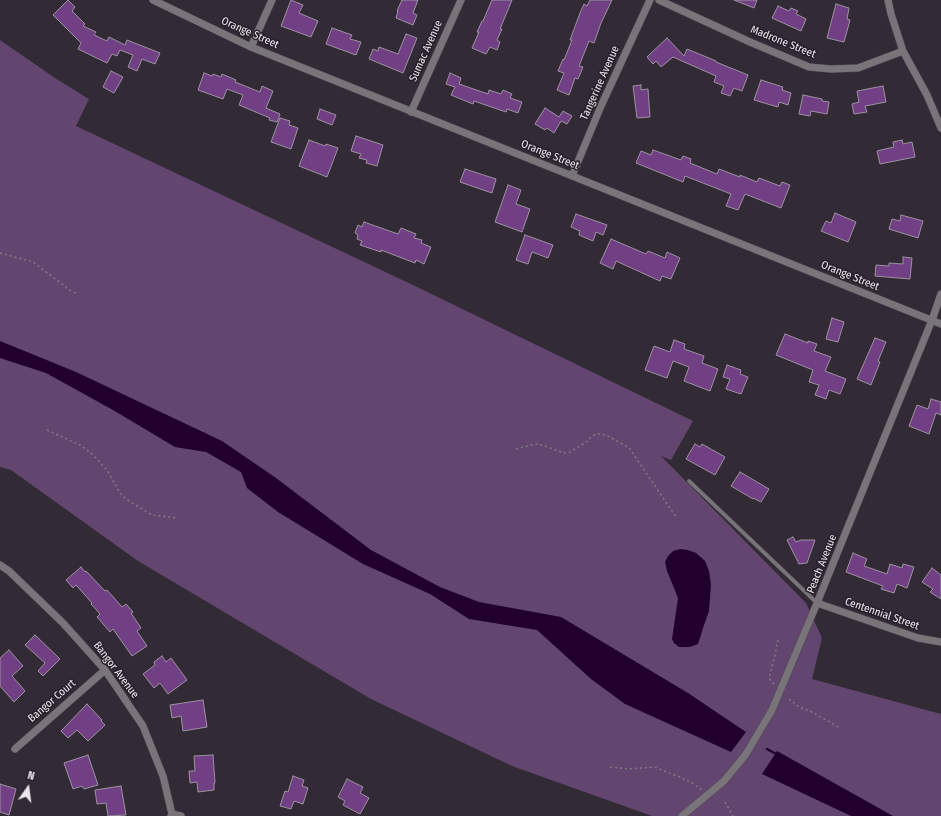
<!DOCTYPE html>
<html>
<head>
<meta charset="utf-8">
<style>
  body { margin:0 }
  #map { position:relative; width:941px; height:816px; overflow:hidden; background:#322a35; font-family:"Fira Sans Condensed",sans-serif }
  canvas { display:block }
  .north { position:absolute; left:8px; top:768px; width:40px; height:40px; -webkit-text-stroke:3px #28202b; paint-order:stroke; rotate:14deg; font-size:11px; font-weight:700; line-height:16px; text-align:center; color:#ece6ee }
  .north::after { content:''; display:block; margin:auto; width:14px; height:18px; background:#ece6ee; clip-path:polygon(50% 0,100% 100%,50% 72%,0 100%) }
</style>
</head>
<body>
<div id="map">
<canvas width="941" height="816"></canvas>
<div class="north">N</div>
</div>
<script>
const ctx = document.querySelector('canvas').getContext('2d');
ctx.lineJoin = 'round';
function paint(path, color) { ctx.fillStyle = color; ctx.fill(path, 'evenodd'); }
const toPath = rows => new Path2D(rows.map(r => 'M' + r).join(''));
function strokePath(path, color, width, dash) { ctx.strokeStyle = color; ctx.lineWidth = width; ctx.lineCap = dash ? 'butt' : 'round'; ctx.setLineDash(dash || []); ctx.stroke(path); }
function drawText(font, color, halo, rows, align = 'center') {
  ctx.font = font + ' "Fira Sans Condensed",sans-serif'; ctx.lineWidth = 3; ctx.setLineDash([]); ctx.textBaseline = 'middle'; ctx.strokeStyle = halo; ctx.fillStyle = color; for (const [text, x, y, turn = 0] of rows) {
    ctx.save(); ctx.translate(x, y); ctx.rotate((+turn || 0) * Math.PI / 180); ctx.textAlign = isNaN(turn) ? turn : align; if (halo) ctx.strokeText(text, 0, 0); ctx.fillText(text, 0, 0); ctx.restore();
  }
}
paint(toPath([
  [0,40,55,78,89,99,76,126,415,286,693,421,671,460,661,456,806,603,822,638,812,679,941,714,941,816,652,816,512,766,371,699,138,561,11,470,0,467]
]), '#634670');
paint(toPath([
  [0,341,76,372,222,441,276,478,371,550,440,587,479,602,561,617,688,693,746,732,731,752,625,704,591,679,537,630,469,619,430,594,363,564,278,512,247,488,241,472,206,452,175,447,113,410,46,373,0,358],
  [680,549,688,550,696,553,705,561,709,571,711,585,709,611,704,625,698,644,690,647,679,647,674,643,672,639,678,598,667,571,665,562,668,556,673,551],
  [777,751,893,816,851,816,762,774]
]), '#21002e');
strokePath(toPath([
  [767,749,778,755]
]), '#21002e', 2.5);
const building = toPath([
  [68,0,75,7,72,11,85,24,83,26,96,32,94,35,107,41,109,37,125,45,127,40,160,53,155,64,142,59,137,71,128,67,133,55,120,50,117,56,112,54,107,63,78,49,81,43,53,15,68,0],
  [291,0,303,5,299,13,318,21,311,37,281,26,291,0],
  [402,0,418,0,413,13,417,15,413,25,396,18,398,11,397,11,402,0],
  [492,0,512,0,500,29,502,29,497,40,500,42,497,50,490,47,486,54,472,48,479,32,477,32,482,21,483,21,492,0],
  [590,0,612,0,601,23,594,43,589,41,579,66,583,67,578,79,575,78,569,95,557,90,564,73,558,71,563,59,564,60,572,40,570,40,580,13,584,4,587,6,590,0],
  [734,0,757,0,754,8,734,0],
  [836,4,849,8,847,19,850,20,844,42,827,38,836,4],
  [778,6,789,11,791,8,798,11,796,14,806,19,801,31,772,18,778,6],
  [332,28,352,35,350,39,361,42,356,55,326,44,332,28],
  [406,34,417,38,403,73,369,59,373,49,378,51,379,47,398,54,406,34],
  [667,38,684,56,687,49,716,61,716,62,748,75,742,91,734,88,730,96,721,93,724,86,714,82,716,76,673,57,661,67,656,61,653,64,647,57,667,38],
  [111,71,123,77,114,93,103,87,111,71],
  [204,73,212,76,213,74,221,77,222,74,236,80,235,82,260,92,262,86,273,91,266,108,280,114,277,122,269,120,270,118,239,105,243,95,227,89,223,99,198,90,204,73],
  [450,73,461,78,459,84,488,94,489,90,501,94,503,90,512,94,510,98,522,102,518,113,507,109,506,112,474,101,473,104,451,95,455,87,446,84,450,73],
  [761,80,783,87,782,90,791,93,788,105,779,102,778,107,754,100,761,80],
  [641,85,641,90,648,89,650,117,637,118,633,86,641,85],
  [883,86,886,102,865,106,867,112,854,114,852,104,859,102,857,91,883,86],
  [803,95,822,99,822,101,829,102,827,114,811,111,810,116,799,114,803,95],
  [545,108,559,117,563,111,572,116,567,124,561,121,554,133,547,128,545,130,535,124,545,108],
  [320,109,336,115,332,125,317,119,320,109],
  [280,118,290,121,289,125,298,128,291,149,271,142,280,118],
  [356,136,383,145,377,166,366,163,367,160,359,158,361,154,351,151,356,136],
  [309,140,325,146,326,144,338,148,327,177,299,166,309,140],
  [902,140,903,144,912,142,915,157,880,164,877,151,894,147,893,142,902,140],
  [653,150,681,160,683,156,691,159,690,163,717,174,719,169,740,177,740,175,757,182,759,178,780,186,782,182,790,185,781,208,745,194,738,210,726,206,731,194,685,176,683,182,636,163,641,151,651,155,653,150],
  [465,169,496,179,492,193,460,182,465,169],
  [508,185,521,190,516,204,530,209,522,232,495,222,508,185],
  [835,213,856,222,848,242,821,231,826,221,831,223,835,213],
  [576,214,607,225,603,235,596,232,593,241,579,235,580,231,571,227,576,214],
  [901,215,923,221,918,238,889,229,892,219,900,221,901,215],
  [364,222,398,234,401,228,416,234,414,238,422,240,421,243,431,247,424,264,416,260,415,263,381,250,381,252,360,245,362,241,357,239,358,235,355,233,358,225,362,227,364,222],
  [525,235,553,245,548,258,532,252,528,264,516,260,525,235],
  [611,239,646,254,648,251,665,258,667,252,680,258,671,279,662,276,660,281,616,261,613,269,600,263,611,239],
  [903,257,912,258,910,279,875,276,876,265,889,266,889,263,903,264,903,257],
  [832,318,844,322,838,342,826,339,832,318],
  [785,334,808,343,808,341,817,344,814,351,831,357,825,371,846,379,840,394,829,390,826,399,815,395,819,385,809,382,813,370,776,355,785,334],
  [875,338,886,342,878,361,880,362,871,385,857,379,875,338],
  [674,340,685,344,684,349,704,356,702,363,718,369,710,391,684,381,689,367,673,361,667,378,645,370,654,346,670,352,674,340],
  [727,365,741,370,740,374,748,377,741,394,726,389,730,379,723,377,727,365],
  [931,399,941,402,941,415,936,413,929,434,909,426,917,405,928,409,931,399],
  [695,444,700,447,702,444,725,457,715,475,686,459,695,444],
  [740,472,769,489,761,502,753,498,753,499,731,486,740,472],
  [793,537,796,542,801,540,815,540,807,563,799,564,787,540,793,537],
  [853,553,867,559,864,566,887,574,890,564,902,568,903,564,914,567,907,588,897,584,894,593,881,589,883,586,846,572,853,553],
  [81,567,85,572,86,571,105,591,107,590,122,607,126,604,133,612,131,613,141,628,137,631,147,646,132,656,113,629,110,632,97,617,100,614,91,604,92,603,76,585,73,588,66,580,81,567],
  [932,568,941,575,941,599,930,592,933,589,922,582,932,568],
  [35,635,60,659,43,676,38,671,45,663,25,645,35,635],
  [9,650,23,666,12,676,25,691,14,702,0,686,0,658,9,650],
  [162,656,166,662,171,658,187,680,168,694,160,683,154,688,143,674,155,665,154,662,162,656],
  [203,700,207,727,183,731,181,716,172,718,170,705,203,700],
  [87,704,102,720,101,721,105,725,88,741,77,730,68,738,61,731,87,704],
  [88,755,98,785,84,789,82,786,73,789,64,763,88,755],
  [213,755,215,783,214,783,214,790,198,792,197,782,190,783,189,771,195,771,194,756,213,755],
  [293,776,304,780,302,786,308,788,303,804,294,801,291,809,280,806,285,791,288,792,293,776],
  [347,779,363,787,360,793,369,798,360,814,343,805,345,801,338,797,347,779],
  [0,784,16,789,9,815,0,812,0,784],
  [121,786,126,815,108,816,106,803,97,804,95,790,121,786]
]);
paint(building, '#703f84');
strokePath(building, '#9d93a1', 1);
const service = toPath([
  [689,481,817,603]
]);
const minor = toPath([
  [153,0,251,47,941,324],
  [659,0,750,42,809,67,831,69,858,68,903,51],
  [888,0,891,14,903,51,927,95,941,128],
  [251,47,272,0],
  [411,112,461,0],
  [572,176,601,106,650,0],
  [0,565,9,571,63,623,105,670,143,726,163,776,172,814,171,816],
  [817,603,918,638,941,642],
  [15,749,105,670],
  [172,814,181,816],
  [682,816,724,781,746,754,772,710,817,603,932,320,941,294]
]);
strokePath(service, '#504853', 4.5);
strokePath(minor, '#504853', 8);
strokePath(toPath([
  [0,253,33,262,71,291,78,294],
  [47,430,80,445,91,453,107,470,120,493,126,499,152,515,177,518],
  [516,449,531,445,538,444,545,446,564,453,570,452,588,441,591,437,596,434,600,434,606,435,626,446,630,449,676,517],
  [774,684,769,678,775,655,778,639],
  [789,699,799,707,810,711,840,728],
  [610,767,628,769,654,767,680,777,692,783,702,790],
  [725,802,733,816]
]), '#817983', 1.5, [2, 3]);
strokePath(service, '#78747a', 3.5);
strokePath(minor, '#78747a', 7);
drawText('11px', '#ece6ee', '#28202b', [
  ["Orange Street",250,33,24],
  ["Madrone Street",783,42,22],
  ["Sumac Avenue",426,51,-66],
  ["Tangerine Avenue",600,83,-66],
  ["Orange Street",550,155,22],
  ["Orange Street",850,276,22],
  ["Peach Avenue",822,564,-68],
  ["Centennial Street",882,614,19],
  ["Bangor Avenue",116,670,53],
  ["Bangor Court",52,701,-41]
]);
</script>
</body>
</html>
